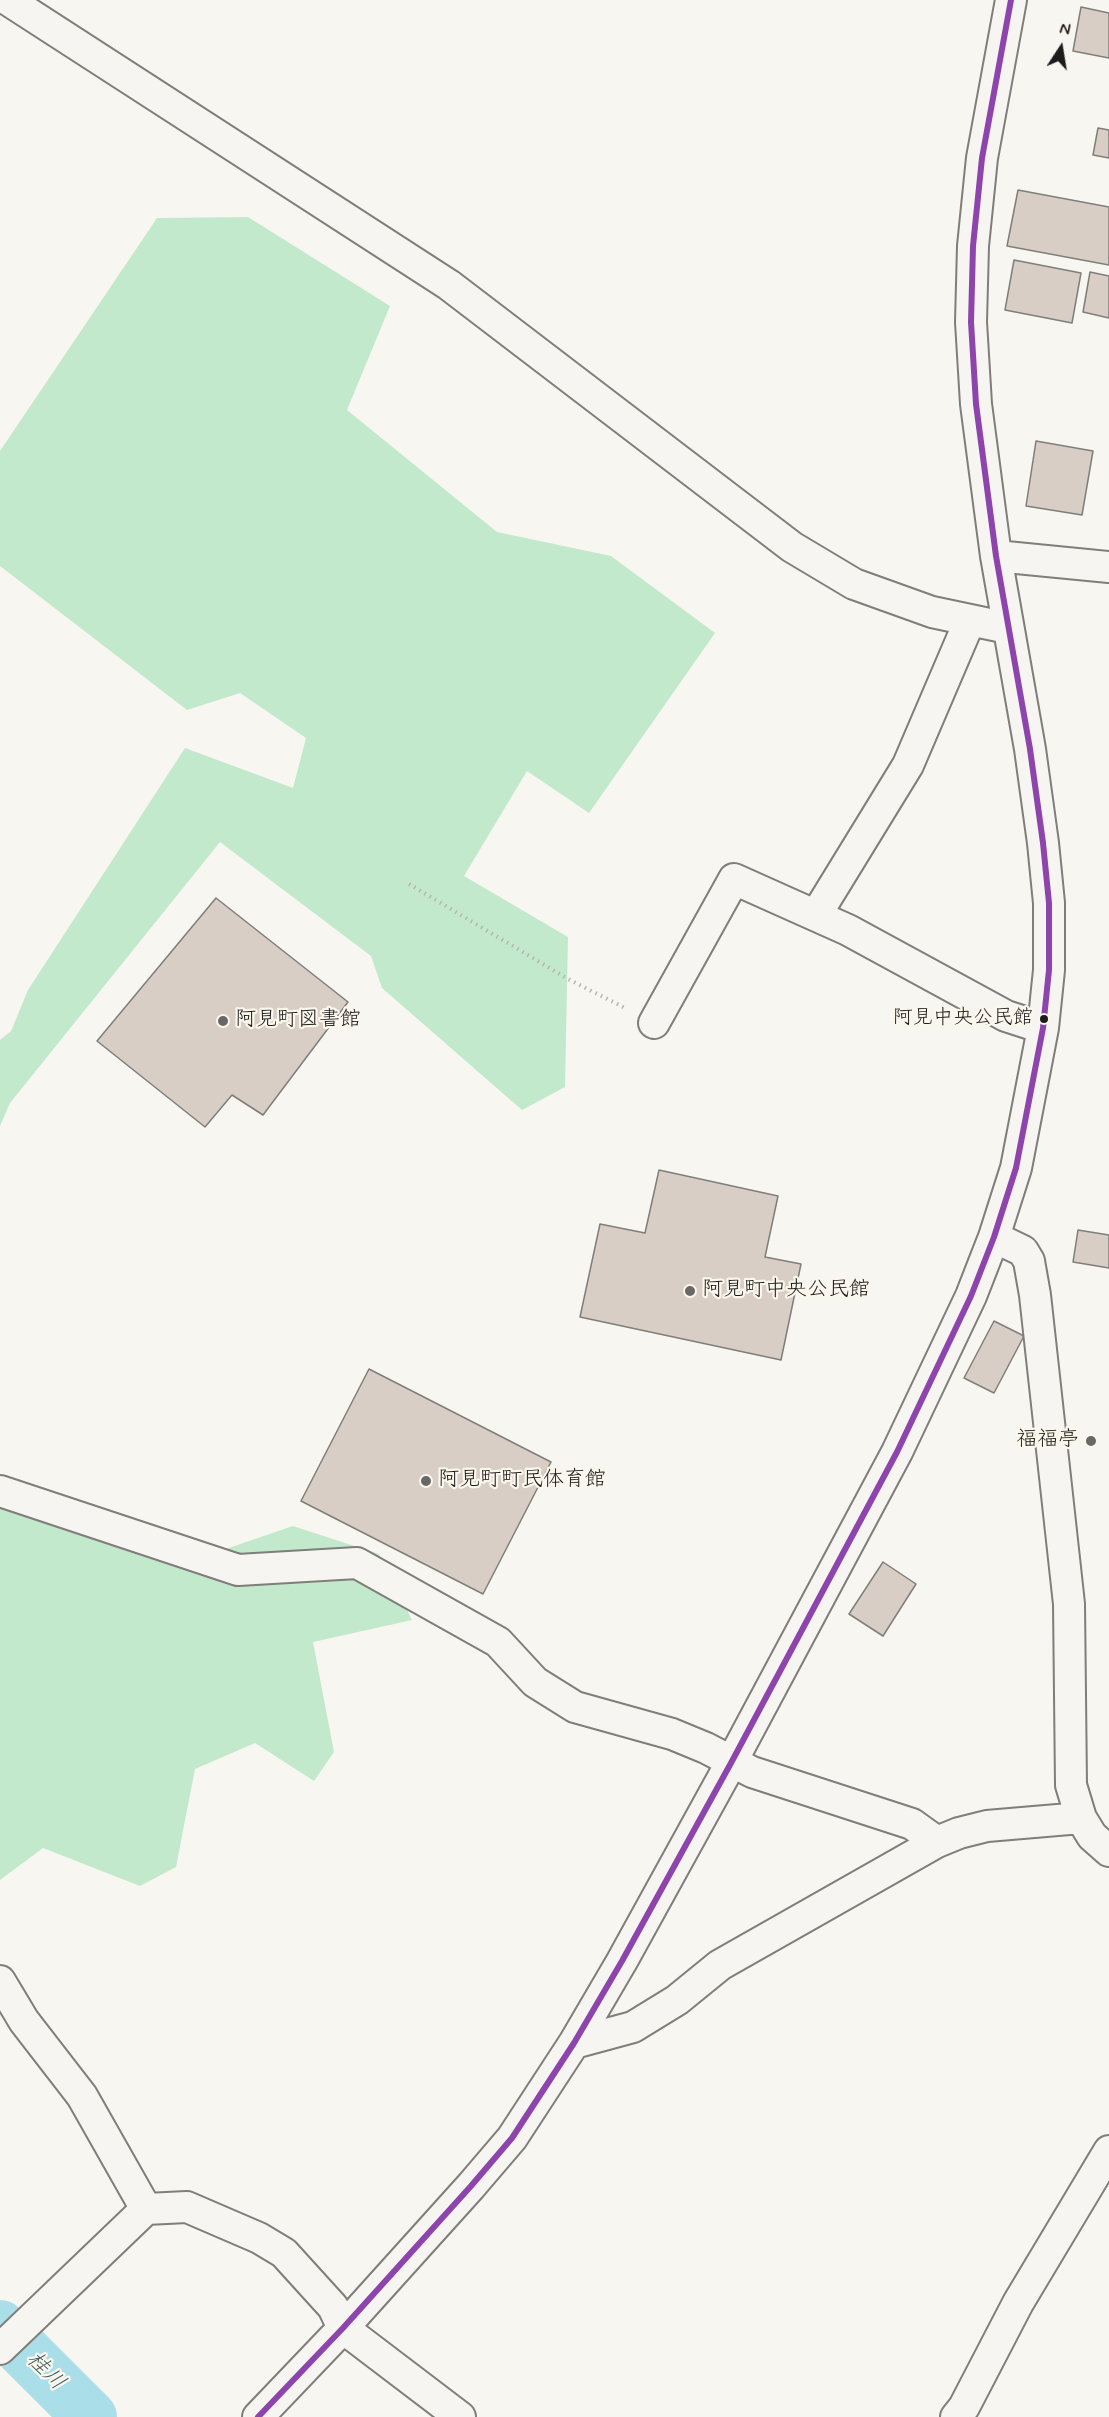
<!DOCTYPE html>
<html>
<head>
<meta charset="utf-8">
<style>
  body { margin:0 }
  #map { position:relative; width:1109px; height:2417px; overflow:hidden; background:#f8f6f0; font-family:Mynerve,sans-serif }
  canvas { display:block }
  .north { position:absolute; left:1031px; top:18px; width:60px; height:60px; -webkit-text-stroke:4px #fbf7ec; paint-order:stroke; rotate:12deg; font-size:16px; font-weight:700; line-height:24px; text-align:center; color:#1c1c1c }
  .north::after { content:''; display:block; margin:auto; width:21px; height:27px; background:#1c1c1c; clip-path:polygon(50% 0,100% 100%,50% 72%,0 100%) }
</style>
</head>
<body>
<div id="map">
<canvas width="1109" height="2417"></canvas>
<div class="north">N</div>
</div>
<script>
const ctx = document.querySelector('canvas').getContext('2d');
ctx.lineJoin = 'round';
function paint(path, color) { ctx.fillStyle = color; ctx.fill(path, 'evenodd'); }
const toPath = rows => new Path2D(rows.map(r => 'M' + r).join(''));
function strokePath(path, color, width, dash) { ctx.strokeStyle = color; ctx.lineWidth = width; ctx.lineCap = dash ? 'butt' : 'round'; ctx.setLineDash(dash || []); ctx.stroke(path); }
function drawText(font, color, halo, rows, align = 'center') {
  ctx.font = font + ' Mynerve,"Klee One",sans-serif'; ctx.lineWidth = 4.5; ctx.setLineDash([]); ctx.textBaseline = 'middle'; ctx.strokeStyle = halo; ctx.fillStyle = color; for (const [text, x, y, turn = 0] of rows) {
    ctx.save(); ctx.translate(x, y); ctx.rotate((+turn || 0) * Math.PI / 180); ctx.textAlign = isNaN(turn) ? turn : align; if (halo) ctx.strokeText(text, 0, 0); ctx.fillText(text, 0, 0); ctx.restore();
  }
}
paint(toPath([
  [248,217,390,306,347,410,497,532,611,556,715,633,589,813,527,771,464,876,568,937,565,1087,522,1110,382,988,371,956,220,842,10,1103,0,1126,0,1040,11,1031,28,990,185,748,293,788,306,738,240,693,187,710,0,566,0,451,157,218],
  [0,1501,208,1555,293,1526,379,1554,412,1620,313,1642,334,1752,314,1781,255,1743,195,1769,176,1867,140,1886,43,1848,0,1880]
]), '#c2e9cc');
paint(toPath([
  [0,2315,46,2361,33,2375,0,2342]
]), '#aadfea');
strokePath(toPath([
  [0,2327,90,2417]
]), '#aadfea', 54);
const building = toPath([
  [1081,7,1109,13,1109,58,1073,51,1081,7],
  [1098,128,1109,130,1109,158,1093,155,1098,128],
  [1018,190,1109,207,1109,265,1007,246,1018,190],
  [1014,260,1081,273,1072,323,1005,310,1014,260],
  [1090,272,1109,276,1109,318,1083,312,1090,272],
  [1036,441,1093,451,1082,515,1026,506,1036,441],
  [216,898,348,1002,263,1115,232,1095,205,1127,97,1041,216,898],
  [659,1170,778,1196,765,1257,801,1264,781,1360,580,1317,600,1224,645,1233,659,1170],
  [1078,1230,1109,1235,1109,1268,1073,1262,1078,1230],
  [994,1321,1024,1336,994,1393,964,1378,994,1321],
  [369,1369,551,1462,483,1594,301,1501,369,1369],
  [883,1562,916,1584,883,1636,849,1614,883,1562]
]);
paint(building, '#d8cec5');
strokePath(building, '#7f7e7b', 1.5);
const minor = toPath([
  [8,0,449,285,792,547,854,584,932,612,1008,628],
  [996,556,1109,567],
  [816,915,908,765,970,620],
  [654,1023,734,879,848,930,1006,1016,1043,1028],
  [994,1237,1023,1251,1029,1261,1035,1295,1069,1604,1071,1785,1081,1818,1092,1836,1109,1851],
  [0,1491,238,1570,357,1563,498,1642,535,1682,575,1707,672,1734,706,1748,752,1772,912,1824,937,1842],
  [0,1981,24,2021,82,2096,146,2209],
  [574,2043,633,2027,677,2000,720,1965,937,1842,959,1833,987,1826,1081,1818],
  [0,2349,146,2209,187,2207,259,2238,284,2253,333,2307,343,2328,460,2417],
  [258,2417,343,2328,471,2186,512,2138,574,2043,622,1961,731,1763,897,1452,971,1296,994,1237,1016,1168,1043,1028,1049,970,1049,903,1043,843,1030,749,996,556,976,404,971,322,973,246,982,158,1011,0],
  [956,2417,964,2407,1018,2303,1109,2151]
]);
strokePath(minor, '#7f7e7b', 34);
strokePath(toPath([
  [409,884,568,979,627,1009]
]), '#b7b6b4', 4, [1.5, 4.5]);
strokePath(minor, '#f6f5f1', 30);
strokePath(toPath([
  [258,2417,343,2328,471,2186,512,2138,574,2043,622,1961,731,1763,897,1452,971,1296,994,1237,1016,1168,1043,1028,1049,970,1049,903,1043,843,1030,749,996,556,976,404,971,322,973,246,982,158,1011,0]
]), '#8e44ad', 6);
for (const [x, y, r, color] of [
  [1044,1019,5,"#1c1c1c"],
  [223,1021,6,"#696866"],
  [690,1291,6,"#696866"],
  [1091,1441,6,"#696866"],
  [426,1481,6,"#696866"]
]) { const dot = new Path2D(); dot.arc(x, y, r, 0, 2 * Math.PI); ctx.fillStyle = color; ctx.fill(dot); strokePath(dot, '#fbf7ec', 2); }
drawText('20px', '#1c1c1c', '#fbf7ec', [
  ["阿見中央公民館",1033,1019]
], 'right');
drawText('21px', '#1c1c1c', '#fbf7ec', [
  ["阿見町図書館",235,1021],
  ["阿見町中央公民館",702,1291],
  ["福福亭",1079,1441,"right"],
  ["阿見町町民体育館",438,1481]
], 'left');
drawText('italic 22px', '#425d63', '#fbf7ec', [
  ["桂川",45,2372,45]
]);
</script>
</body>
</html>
